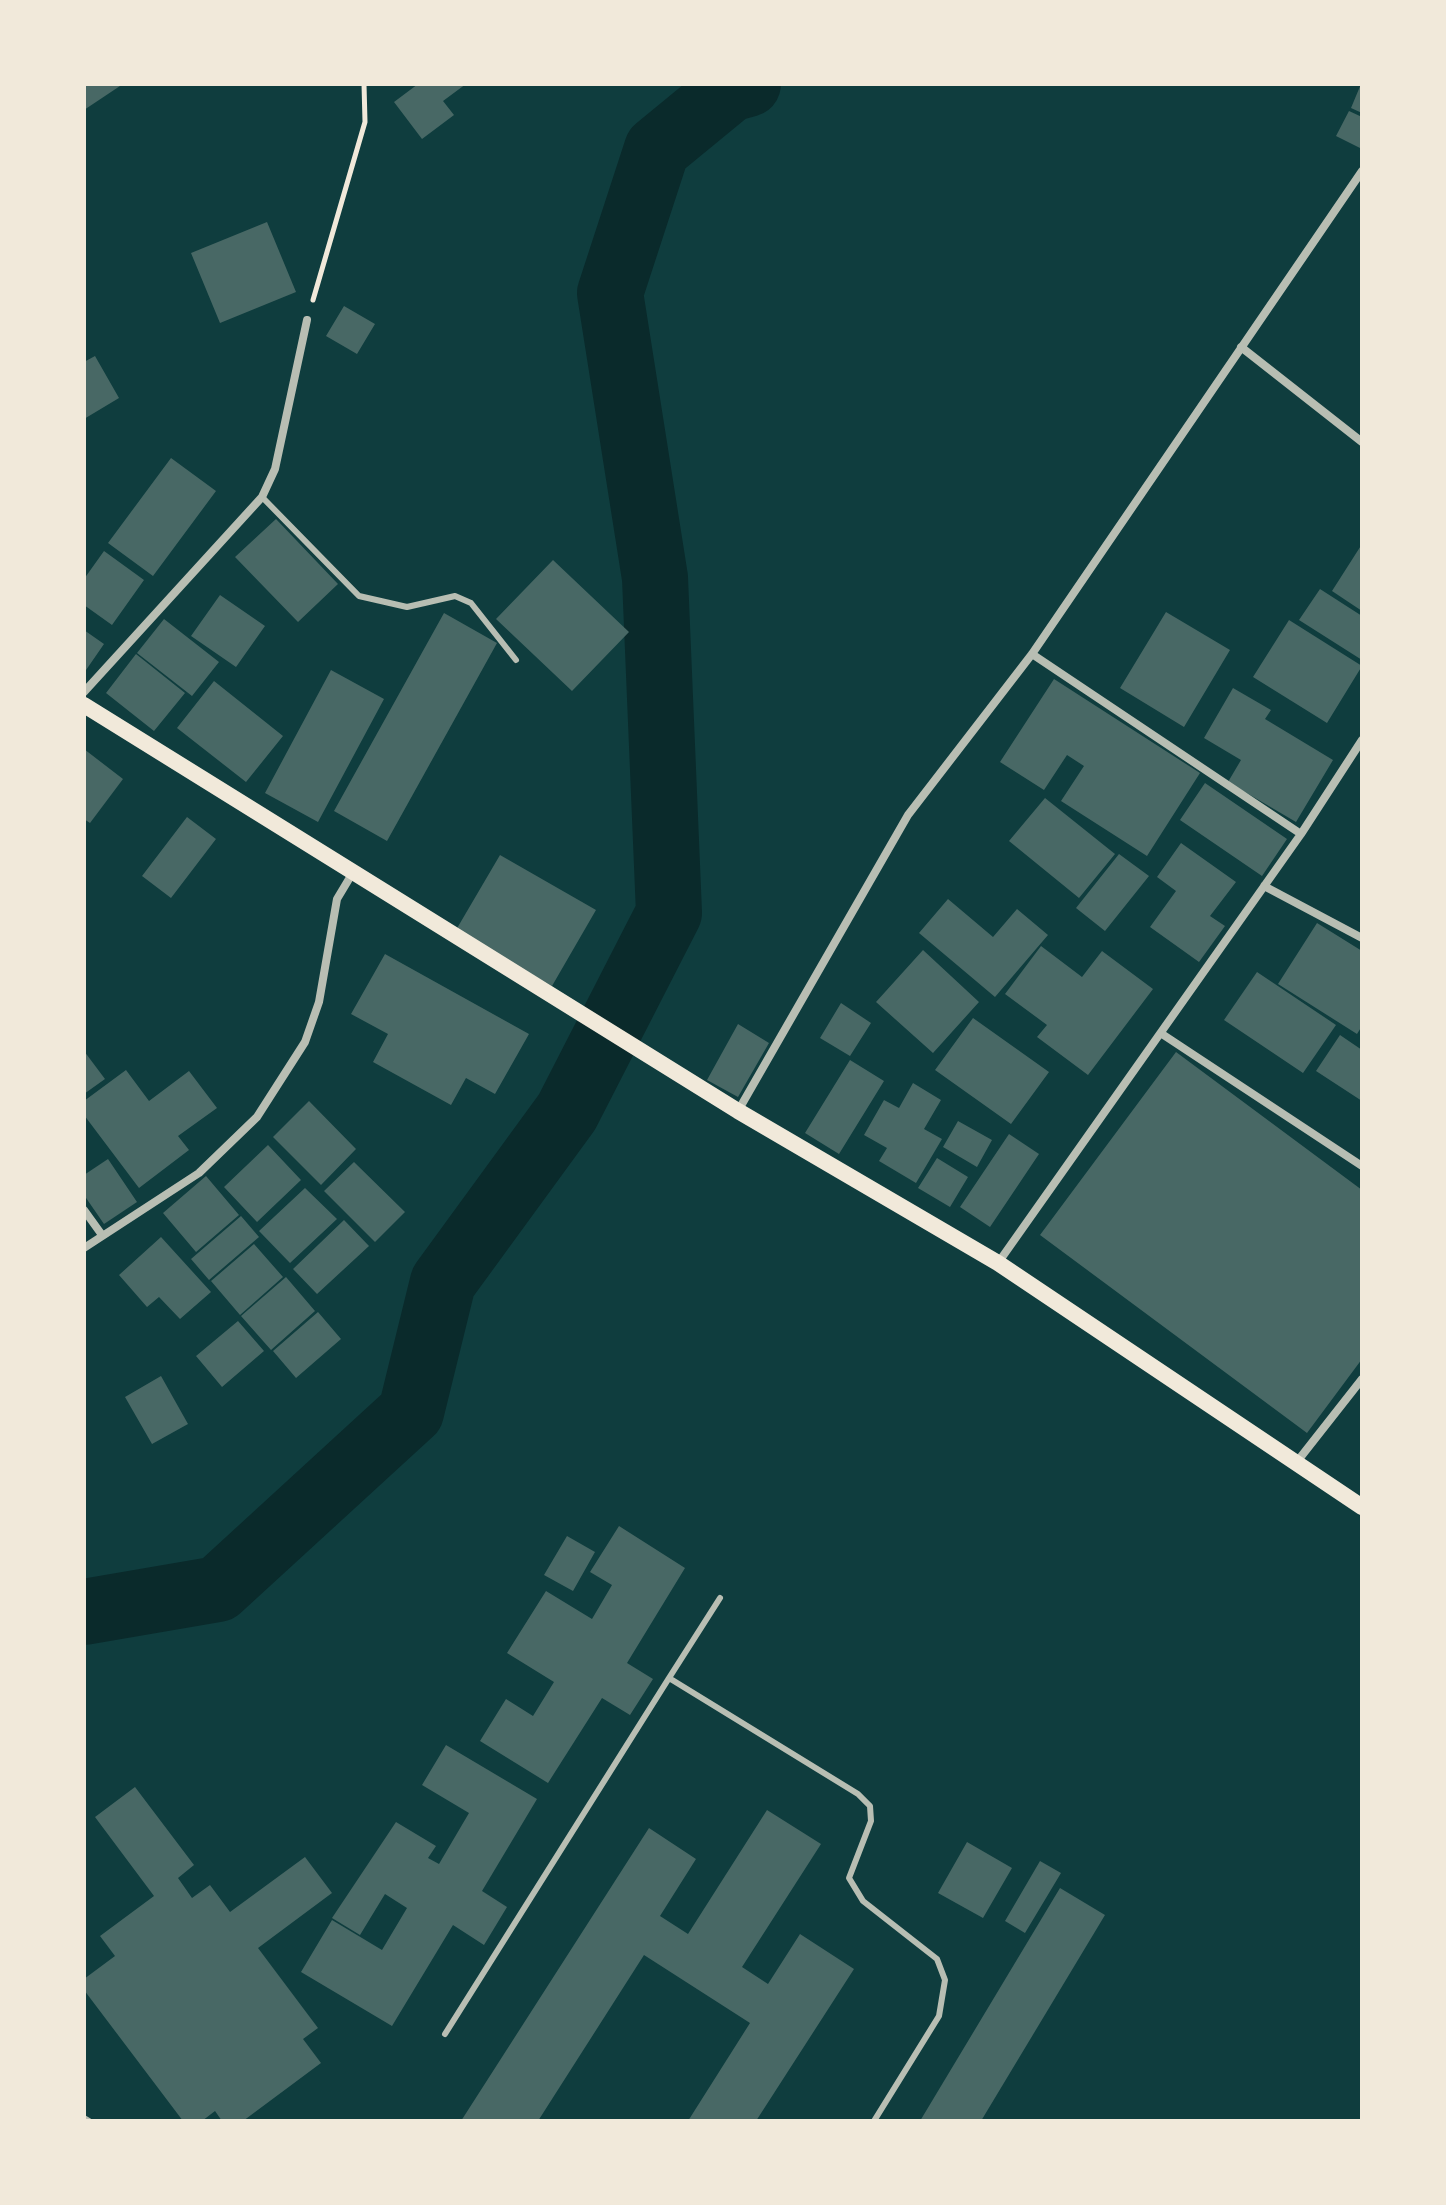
<!DOCTYPE html>
<html>
<head>
<meta charset="utf-8">
<style>
  body { margin:0 }
  #map { position:relative; width:1446px; height:2205px; overflow:hidden; background:#0f3d3e; font-family:"PT Sans Narrow",sans-serif }
  canvas { display:block }
  .frame { position:absolute; inset:0; border:86px solid #f1e9da; pointer-events:none }
</style>
</head>
<body>
<div id="map">
<canvas width="1446" height="2205"></canvas>
<div class="frame"></div>
</div>
<script>
const ctx = document.querySelector('canvas').getContext('2d');
ctx.lineJoin = 'round';
const toPath = rows => new Path2D(rows.map(r => 'M' + r).join(''));
function strokePath(path, color, width, dash) { ctx.strokeStyle = color; ctx.lineWidth = width; ctx.lineCap = dash ? 'butt' : 'round'; ctx.setLineDash(dash || []); ctx.stroke(path); }
function paint(path, color) { ctx.fillStyle = color; ctx.fill(path, 'evenodd'); }
strokePath(toPath([
  [84,1612,218,1589,411,1412,443,1282,567,1112,669,913,655,578,610,293,657,149,730,89,748,84]
]), '#0a2a2b', 66);
paint(toPath([
  [84,84,123,84,84,110],
  [418,84,466,84,443,101,454,115,422,139,394,102],
  [1361,84,1362,84,1362,113,1351,108],
  [1349,111,1362,117,1362,149,1336,136],
  [267,222,296,292,220,323,191,253],
  [344,306,375,324,357,354,326,336],
  [95,356,119,398,84,419,84,362],
  [171,458,216,491,153,576,108,543],
  [276,519,338,584,298,622,235,557],
  [1362,544,1362,611,1332,591],
  [104,551,144,580,112,625,84,605,84,579],
  [553,560,629,632,572,691,496,619],
  [1320,589,1362,616,1362,660,1299,620],
  [220,595,265,626,236,667,191,636],
  [1166,612,1230,650,1184,727,1120,688],
  [444,613,497,643,387,841,334,811],
  [164,619,219,662,192,696,137,653],
  [1289,620,1362,666,1327,723,1253,677],
  [84,630,104,644,84,673],
  [136,654,185,693,154,731,106,693],
  [331,670,384,699,318,822,265,793],
  [1054,679,1200,773,1147,856,1061,801,1084,766,1067,755,1044,790,1000,762],
  [214,681,283,736,246,782,177,728],
  [1233,688,1271,710,1265,719,1333,760,1296,822,1228,782,1241,760,1204,738],
  [84,749,123,779,90,823,84,819],
  [1205,783,1287,839,1262,876,1180,820],
  [1045,798,1115,854,1079,898,1009,841],
  [187,817,216,839,171,898,142,876],
  [1181,843,1236,882,1210,916,1225,926,1199,962,1150,927,1176,891,1157,877],
  [1119,854,1149,876,1105,931,1076,908],
  [500,855,596,910,552,986,456,930],
  [948,899,993,937,1017,909,1048,935,995,997,919,933],
  [1317,923,1362,951,1362,1026,1357,1034,1278,984],
  [1041,946,1082,977,1102,951,1153,989,1088,1075,1037,1037,1047,1025,1005,994],
  [923,950,979,1002,933,1053,876,1002],
  [385,954,529,1034,495,1094,466,1078,451,1105,373,1062,388,1034,351,1014],
  [1257,972,1336,1025,1303,1073,1224,1020],
  [841,1003,871,1023,850,1056,820,1038],
  [973,1018,1049,1072,1011,1124,935,1070],
  [738,1024,769,1043,738,1097,707,1080],
  [1340,1035,1362,1050,1362,1101,1316,1071],
  [84,1051,105,1079,84,1094],
  [1176,1052,1362,1190,1362,1359,1307,1433,1040,1235],
  [850,1060,884,1081,839,1154,805,1133],
  [126,1070,149,1101,189,1071,217,1108,178,1136,189,1150,139,1188,84,1115,84,1101],
  [913,1083,941,1100,924,1129,942,1139,916,1183,879,1161,887,1148,864,1135,884,1100,899,1108],
  [309,1101,356,1149,321,1185,273,1137],
  [958,1121,992,1140,977,1167,943,1147],
  [1009,1134,1039,1154,990,1227,960,1207],
  [268,1145,301,1180,257,1222,224,1187],
  [937,1158,968,1177,950,1207,918,1188],
  [108,1159,137,1202,104,1224,84,1195,84,1175],
  [354,1162,405,1212,375,1242,324,1191],
  [206,1176,239,1215,196,1252,163,1213],
  [305,1188,337,1219,290,1263,259,1231],
  [241,1216,259,1237,209,1280,191,1259],
  [344,1220,369,1246,317,1294,293,1269],
  [161,1237,211,1292,180,1319,159,1297,147,1307,119,1275],
  [254,1244,283,1277,240,1315,211,1281],
  [286,1277,315,1311,271,1350,241,1316],
  [318,1312,341,1339,296,1378,273,1351],
  [238,1321,264,1351,222,1387,196,1356],
  [161,1376,188,1424,152,1444,125,1397],
  [619,1526,685,1568,627,1663,653,1679,630,1715,602,1698,548,1783,480,1741,506,1699,533,1716,554,1682,507,1653,546,1591,592,1619,612,1585,590,1572],
  [567,1536,595,1552,573,1591,544,1575],
  [446,1745,537,1799,482,1891,507,1907,484,1945,453,1925,392,2026,301,1972,332,1920,382,1950,407,1908,385,1894,360,1935,332,1918,396,1822,436,1846,428,1858,439,1864,469,1813,422,1785],
  [135,1787,194,1865,178,1878,192,1898,210,1885,230,1912,305,1857,332,1893,258,1948,318,2028,303,2039,321,2063,243,2121,222,2121,215,2111,202,2121,183,2121,84,1990,84,1979,115,1956,100,1936,154,1896,95,1817],
  [767,1810,821,1844,742,1967,768,1984,800,1934,854,1969,756,2121,688,2121,750,2023,644,1955,538,2121,461,2121,649,1828,696,1859,660,1916,688,1934],
  [967,1842,1012,1868,983,1918,938,1893],
  [1040,1861,1061,1873,1025,1933,1005,1921],
  [1060,1888,1105,1915,981,2121,920,2121]
]), '#486865');
strokePath(toPath([
  [313,300,365,122,364,84]
]), '#f1e9da', 5);
strokePath(toPath([
  [262,497,359,596,407,607,455,596,471,603,516,660],
  [669,1678,720,1598],
  [445,2034,669,1678,858,1794,870,1806,871,1821,849,1878,863,1901,937,1959,945,1980,939,2016,874,2121],
  [84,2118,89,2121]
]), '#b8beb3', 6);
strokePath(toPath([
  [1241,347,1362,442],
  [1032,654,1301,834],
  [84,692,262,497,275,469,307,320],
  [1264,886,1362,938],
  [1162,1034,1362,1166],
  [738,1111,908,815,1032,654,1362,171],
  [84,1210,102,1235],
  [84,1248,199,1173,257,1117,305,1042,319,1002,337,899,352,874],
  [998,1263,1301,834,1362,740],
  [1296,1463,1362,1379]
]), '#b8beb3', 8);
strokePath(toPath([
  [84,705,738,1111,998,1263,1362,1507]
]), '#f1e9da', 16);
</script>
</body>
</html>
